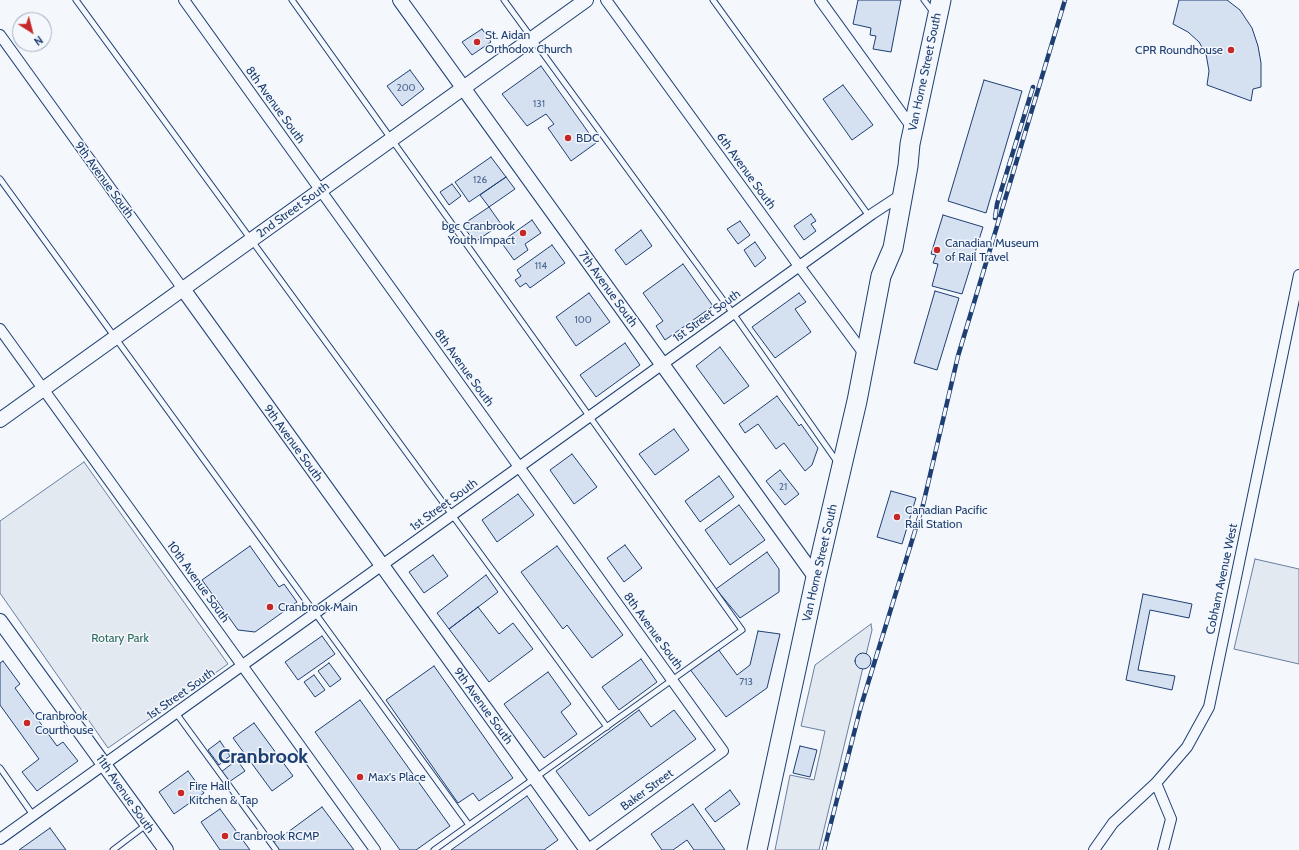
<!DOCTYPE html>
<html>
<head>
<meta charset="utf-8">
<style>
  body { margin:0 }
  #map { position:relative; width:1299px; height:850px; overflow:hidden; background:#f4f7fb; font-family:Cabin,sans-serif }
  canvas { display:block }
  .north { position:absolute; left:12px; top:12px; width:40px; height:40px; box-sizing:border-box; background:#f4f7fb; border:1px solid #9eadc5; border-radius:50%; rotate:144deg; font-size:11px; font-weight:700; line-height:16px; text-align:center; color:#1d3f73 }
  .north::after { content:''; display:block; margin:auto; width:14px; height:18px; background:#c62828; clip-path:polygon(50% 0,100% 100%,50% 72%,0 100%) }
</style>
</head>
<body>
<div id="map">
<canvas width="1299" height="850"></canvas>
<div class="north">N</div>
</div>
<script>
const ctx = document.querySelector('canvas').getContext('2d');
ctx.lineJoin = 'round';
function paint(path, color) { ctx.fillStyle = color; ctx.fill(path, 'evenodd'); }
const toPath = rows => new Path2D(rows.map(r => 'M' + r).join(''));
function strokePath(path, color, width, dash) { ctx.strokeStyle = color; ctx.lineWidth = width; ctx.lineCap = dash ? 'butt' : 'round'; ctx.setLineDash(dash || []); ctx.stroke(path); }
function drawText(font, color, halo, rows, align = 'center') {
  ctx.font = font + ' Cabin,sans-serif'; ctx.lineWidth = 3; ctx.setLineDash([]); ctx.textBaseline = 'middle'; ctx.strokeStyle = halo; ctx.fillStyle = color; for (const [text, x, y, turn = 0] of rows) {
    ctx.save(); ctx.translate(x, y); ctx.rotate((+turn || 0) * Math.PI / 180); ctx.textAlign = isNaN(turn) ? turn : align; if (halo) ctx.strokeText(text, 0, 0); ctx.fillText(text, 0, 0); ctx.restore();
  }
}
const green = toPath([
  [84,462,228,664,108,748,0,593,0,521,84,462],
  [1255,559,1299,569,1299,664,1234,649,1255,559],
  [871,624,872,630,819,850,775,850,790,775,814,780,825,731,801,726,815,665,871,624]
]);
paint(green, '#e3e9f0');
strokePath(green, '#687fa3', 1);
const building = toPath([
  [858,0,901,0,891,52,873,49,876,36,870,35,871,28,853,24,858,0],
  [1179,0,1227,0,1240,10,1252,28,1258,46,1261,63,1261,87,1253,89,1251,101,1207,85,1209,71,1206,54,1199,42,1188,32,1173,24,1179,0],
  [482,29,491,42,472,55,462,42,482,29],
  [541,66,596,143,571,161,548,128,554,124,546,114,527,126,502,94,541,66],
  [410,70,424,89,402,106,387,86,410,70],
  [984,80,1022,91,986,213,948,201,984,80],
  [843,85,873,125,852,140,823,99,843,85],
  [491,157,506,177,469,202,455,182,491,157],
  [506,177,515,189,489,207,480,195,506,177],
  [452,184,461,196,449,205,440,192,452,184],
  [489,207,501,224,475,242,462,225,489,207],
  [811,214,816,221,811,224,816,231,804,240,794,226,811,214],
  [943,215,983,227,962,294,932,286,938,264,933,263,936,255,931,254,943,215],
  [532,220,541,233,525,244,528,250,514,260,501,242,532,220],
  [740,221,750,235,738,244,727,229,740,221],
  [641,230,652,246,626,265,615,250,641,230],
  [755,242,766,258,755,267,744,250,755,242],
  [552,245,565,263,530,288,526,283,520,287,515,280,521,276,517,270,552,245],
  [683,264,713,306,665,340,656,326,663,321,643,293,683,264],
  [935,291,959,298,937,370,914,363,935,291],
  [589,293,610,322,576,346,556,317,589,293],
  [799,293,806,302,795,309,811,332,775,358,752,327,799,293],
  [625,343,640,365,596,397,580,375,625,343],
  [720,347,749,386,724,404,696,366,720,347],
  [777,396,799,426,801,424,818,448,812,465,805,471,784,443,776,449,758,424,745,433,739,424,777,396],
  [674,429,689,450,655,475,639,454,674,429],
  [572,454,597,487,574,504,550,470,572,454],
  [780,470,799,494,785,505,766,481,780,470],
  [719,476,734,497,700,522,685,501,719,476],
  [891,491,916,498,902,544,877,537,891,491],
  [518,494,534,515,497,542,482,520,518,494],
  [739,505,765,540,730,565,705,530,739,505],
  [625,545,642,568,624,582,607,558,625,545],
  [250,546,279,587,284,584,297,602,255,632,238,630,202,580,250,546],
  [557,546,623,635,592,658,567,625,563,629,521,572,557,546],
  [767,552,779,569,779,592,740,618,716,589,767,552],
  [433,555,448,576,424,593,409,572,433,555],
  [486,575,498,592,449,629,437,613,486,575],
  [1143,594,1192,604,1189,618,1150,610,1138,670,1175,676,1172,690,1126,680,1143,594],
  [478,607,499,634,513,623,533,649,489,682,449,629,478,607],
  [758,631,780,634,767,688,726,717,689,668,718,649,737,675,750,665,758,631],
  [322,636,335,654,298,680,285,662,322,636],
  '855 661a8 8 0 1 1 16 0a8 8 0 1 1-16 0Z',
  [641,659,657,682,619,710,602,687,641,659],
  [3,661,20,684,15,688,57,746,63,742,78,761,37,791,22,772,39,759,0,705,0,663,3,661],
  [329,663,341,679,330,687,318,671,329,663],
  [434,666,513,778,479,801,473,793,458,803,386,700,434,666],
  [548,672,571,704,561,712,577,734,544,758,504,704,548,672],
  [314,675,325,690,315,697,304,682,314,675],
  [360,700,450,826,416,850,400,850,315,732,360,700],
  [639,710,651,727,674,710,696,739,589,816,556,771,639,710],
  [254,723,293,776,272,791,233,738,254,723],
  [220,741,230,756,219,765,208,750,220,741],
  [800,746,817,750,810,777,793,773,800,746],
  [237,760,245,771,229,782,221,772,237,760],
  [188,771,204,793,174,814,159,792,188,771],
  [730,790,740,804,715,822,705,809,730,790],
  [527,796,558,840,544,850,451,850,527,796],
  [693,804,725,850,694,850,687,840,673,850,662,850,651,834,693,804],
  [322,807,354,850,279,850,273,843,322,807],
  [220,809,250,850,220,850,201,822,220,809],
  [50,828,66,850,19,850,50,828]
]);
paint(building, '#d5e0f0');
strokePath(building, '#1d3f73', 1);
const lane = toPath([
  [76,0,607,727],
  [292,0,742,630,434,850],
  [504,0,737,319,838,463],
  [713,0,869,216],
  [924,0,933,12],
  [0,179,469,825],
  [176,713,276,850],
  [0,768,33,815],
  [113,850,146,825]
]);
const street = toPath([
  [184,0,723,751,587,850],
  [606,0,799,266,865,355],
  [820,0,913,129],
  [0,35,183,289],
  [0,329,375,850],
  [1156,783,1171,819,1163,850],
  [0,839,872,214,904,193],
  [1094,850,1113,823,1156,783,1187,747,1209,707,1299,275]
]);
const secondary = toPath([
  [400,0,816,578],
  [183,289,587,850],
  [0,420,586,0],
  [0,621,166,850]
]);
const highway = toPath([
  [757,850,816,577,857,401,881,276,893,248,908,166,910,144,941,0]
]);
strokePath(lane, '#1d3f73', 7);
strokePath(street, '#1d3f73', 12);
strokePath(secondary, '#1d3f73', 16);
strokePath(highway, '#1d3f73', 21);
strokePath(lane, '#f4f7fb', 5);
strokePath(street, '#f4f7fb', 10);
strokePath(secondary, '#f4f7fb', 14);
strokePath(highway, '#f4f7fb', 19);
const rail = toPath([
  [995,218,997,204,1033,87],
  [824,850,861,706,923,505,958,356,1065,0]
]);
strokePath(rail, '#1d3f73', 4.5);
strokePath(rail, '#f4f7fb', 3, [9]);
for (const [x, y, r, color] of [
  [477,42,4,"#c62828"],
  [1231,50,4,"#c62828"],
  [568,138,4,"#c62828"],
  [523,233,4,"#c62828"],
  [937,250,4,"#c62828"],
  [897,517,4,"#c62828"],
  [270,607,4,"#c62828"],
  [27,723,4,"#c62828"],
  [360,777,4,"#c62828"],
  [181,793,4,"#c62828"],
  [225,836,4,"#c62828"]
]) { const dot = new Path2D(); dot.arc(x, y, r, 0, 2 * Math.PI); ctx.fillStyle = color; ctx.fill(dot); strokePath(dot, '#f4f7fb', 1.5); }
drawText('10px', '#4b6792', null, [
  ["200",406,88],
  ["131",539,104],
  ["126",480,180],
  ["114",541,266],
  ["100",583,320],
  ["21",783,487],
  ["713",746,682]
]);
drawText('12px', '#1d3f73', '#f4f7fb', [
  ["St. Aidan",485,35],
  ["Orthodox Church",485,49],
  ["CPR Roundhouse",1223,50,"right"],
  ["BDC",576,138],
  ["bgc Cranbrook",515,226,"right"],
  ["Youth Impact",515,240,"right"],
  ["Canadian Museum",945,243],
  ["of Rail Travel",945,257],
  ["Canadian Pacific",905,510],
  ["Rail Station",905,524],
  ["Cranbrook Main",278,607],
  ["Cranbrook",35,716],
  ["Courthouse",35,730],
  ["Max's Place",368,777],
  ["Fire Hall",189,786],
  ["Kitchen & Tap",189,800],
  ["Cranbrook RCMP",233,836]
], 'left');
drawText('12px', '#1d3f73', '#f4f7fb', [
  ["Van Horne Street South",925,72,-78],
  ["8th Avenue South",275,105,54],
  ["6th Avenue South",746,171,54],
  ["9th Avenue South",104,180,54],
  ["2nd Street South",293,210,-36],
  ["7th Avenue South",608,289,54],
  ["1st Street South",707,316,-36],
  ["8th Avenue South",464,368,54],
  ["9th Avenue South",293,443,54],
  ["1st Street South",444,505,-36],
  ["Van Horne Street South",820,563,-77],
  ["Cobham Avenue West",1222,579,-78],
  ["10th Avenue South",198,582,54],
  ["8th Avenue South",653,631,54],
  ["1st Street South",181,694,-35],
  ["9th Avenue South",483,706,54],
  ["Baker Street",647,790,-36],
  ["11th Avenue South",125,794,55]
]);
drawText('12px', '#2c6c60', '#f4f7fb', [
  ["Rotary Park",120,638]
]);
drawText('bold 20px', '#1d3f73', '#f4f7fb', [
  ["Cranbrook",263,757]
]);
</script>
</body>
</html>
